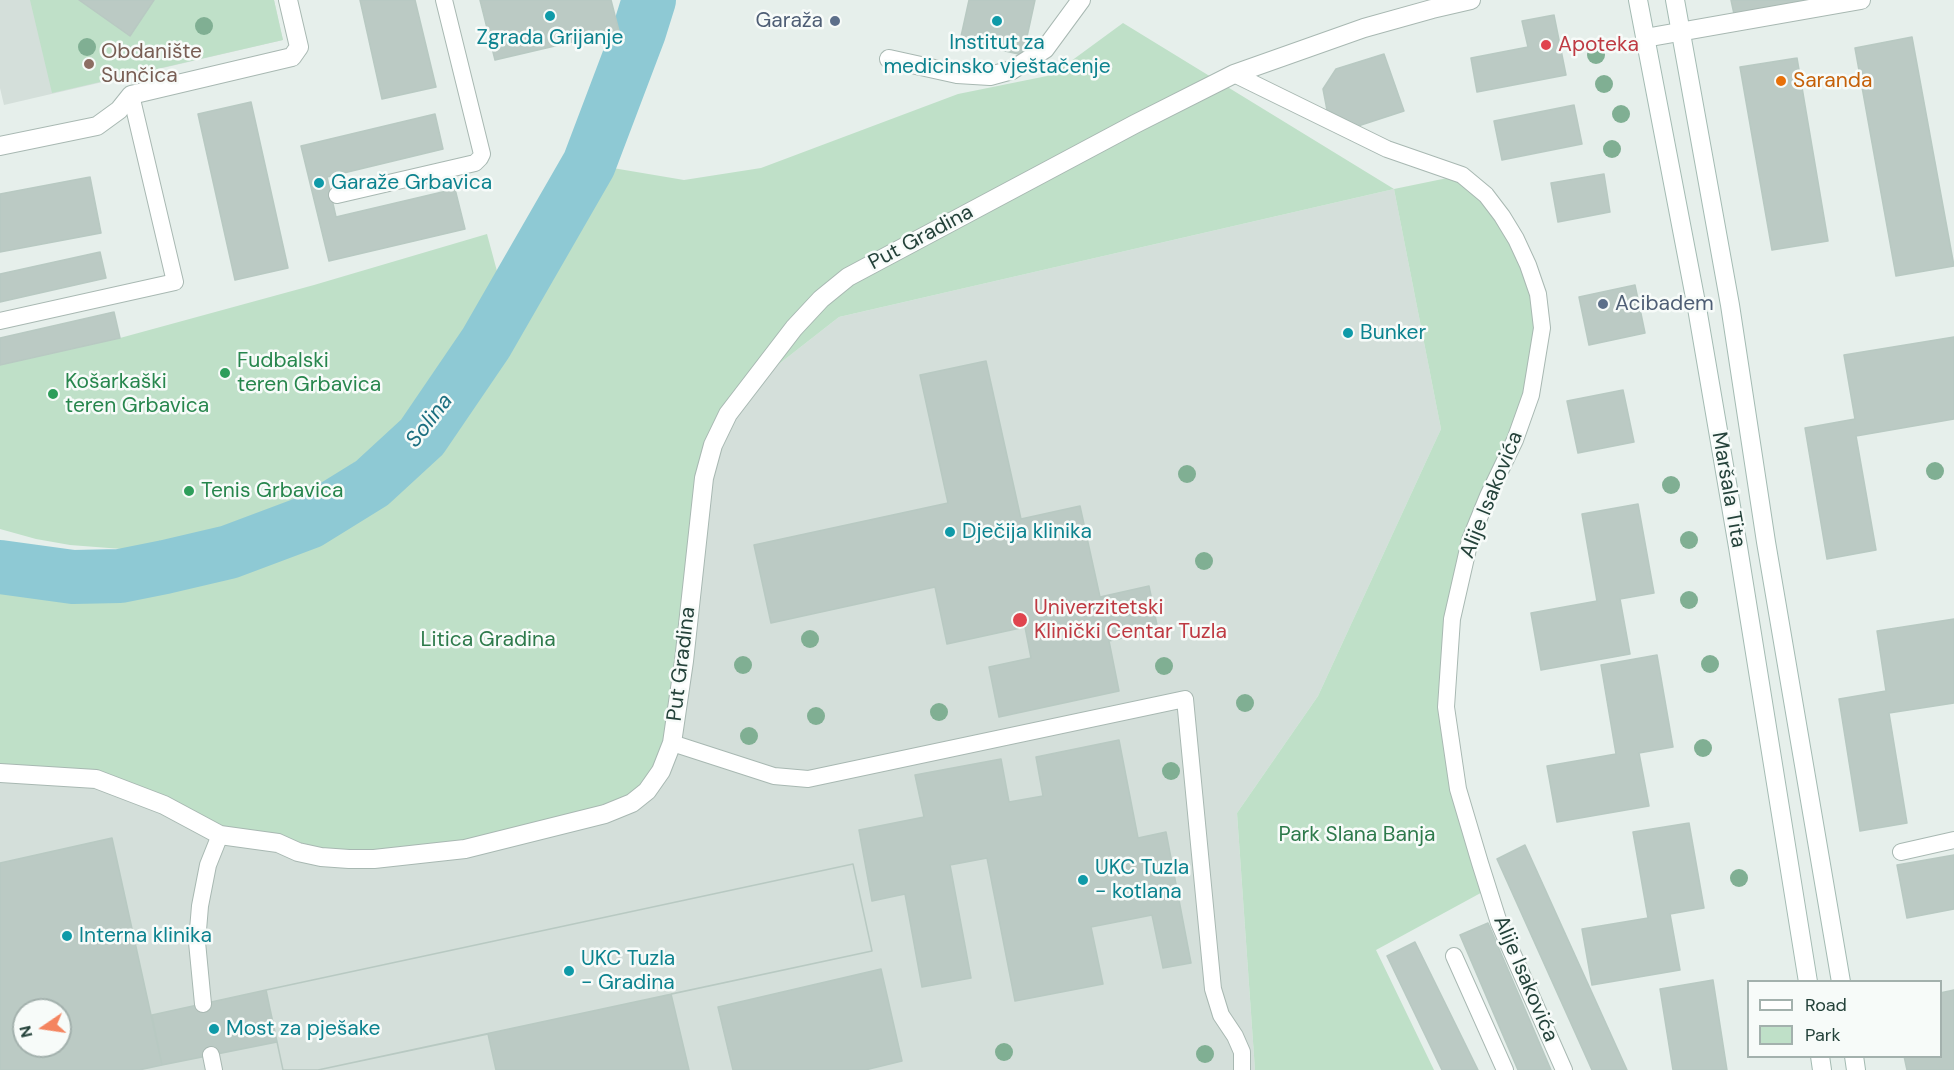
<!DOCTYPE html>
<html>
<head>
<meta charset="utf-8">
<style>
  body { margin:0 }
  #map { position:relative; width:1954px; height:1070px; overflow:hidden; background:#e6efeb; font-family:"DM Sans",sans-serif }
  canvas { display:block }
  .legend { position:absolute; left:1747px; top:980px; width:195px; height:78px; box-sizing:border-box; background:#f7fbf9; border:2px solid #a3b1ad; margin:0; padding:8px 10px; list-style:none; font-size:18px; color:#24423a }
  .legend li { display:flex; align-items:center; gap:12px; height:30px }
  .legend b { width:30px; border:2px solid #a3b1ad }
  .north { position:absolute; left:12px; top:998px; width:60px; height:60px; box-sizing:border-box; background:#f7fbf9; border:2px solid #a3b1ad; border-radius:50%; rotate:257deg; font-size:16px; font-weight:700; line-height:24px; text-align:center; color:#24423a }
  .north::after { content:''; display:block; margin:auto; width:21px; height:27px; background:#f4845f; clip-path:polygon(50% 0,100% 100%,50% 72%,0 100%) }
</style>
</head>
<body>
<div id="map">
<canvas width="1954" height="1070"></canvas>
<ul class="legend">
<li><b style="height:8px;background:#fff"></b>Road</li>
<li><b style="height:16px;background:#bfe0c8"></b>Park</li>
</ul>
<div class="north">N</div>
</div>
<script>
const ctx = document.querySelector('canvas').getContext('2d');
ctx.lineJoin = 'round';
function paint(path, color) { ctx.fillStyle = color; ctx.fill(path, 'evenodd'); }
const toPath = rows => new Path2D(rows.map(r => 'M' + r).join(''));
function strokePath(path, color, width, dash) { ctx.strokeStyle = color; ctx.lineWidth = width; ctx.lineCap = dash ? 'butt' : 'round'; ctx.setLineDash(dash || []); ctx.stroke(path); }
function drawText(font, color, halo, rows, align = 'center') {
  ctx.font = font + ' "DM Sans",sans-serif'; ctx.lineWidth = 5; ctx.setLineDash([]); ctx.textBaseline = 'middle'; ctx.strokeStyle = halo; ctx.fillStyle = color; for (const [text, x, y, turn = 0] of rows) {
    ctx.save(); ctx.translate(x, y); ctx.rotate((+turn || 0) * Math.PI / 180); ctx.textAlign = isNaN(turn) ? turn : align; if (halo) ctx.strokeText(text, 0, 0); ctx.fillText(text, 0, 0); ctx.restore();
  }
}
paint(toPath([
  [0,0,274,0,283,40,4,105,0,88],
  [1394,189,1441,429,1318,696,1237,813,1255,1070,0,1070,0,774,704,478,747,389,839,317],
  [24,1010,60,1010,60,1046,24,1046]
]), '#d4dfda');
paint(toPath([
  [30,0,79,0,130,35,154,0,274,0,283,40,52,93],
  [1123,23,1394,189,1462,175,1486,195,1538,294,1531,395,1470,540,1446,707,1488,889,1376,950,1434,1070,1255,1070,1237,813,1318,696,1441,429,1394,189,839,317,747,389,713,445,661,771,605,814,374,859,220,835,96,779,0,773,0,567,73,577,120,576,165,567,229,552,309,522,372,483,422,437,486,343,589,164,684,180,761,168,958,94,1052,75],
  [487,234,501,286,458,347,402,420,382,440,364,456,290,507,271,517,246,526,189,543,122,549,70,545,36,539,0,529,0,365,120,338,314,285]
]), '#bfe0c8');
strokePath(toPath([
  [0,567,73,577,120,576,165,567,229,552,309,522,372,483,422,437,486,343,589,164,639,32,649,0]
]), '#8ec9d4', 54);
const building = toPath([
  [79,0,154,0,130,36,79,0],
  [360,0,415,0,436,87,382,99,360,0],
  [480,0,611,0,619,31,495,60,480,0],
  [969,0,1035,0,1023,55,960,41,969,0],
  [1731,0,1807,0,1734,14,1731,0],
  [1554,15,1566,75,1477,92,1471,58,1528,47,1522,21,1554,15],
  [1912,37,1954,266,1896,276,1855,48,1912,37],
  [1384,54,1404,111,1358,126,1327,110,1323,89,1336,69,1384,54],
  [1797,58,1828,241,1772,250,1740,67,1797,58],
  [251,102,288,268,235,280,198,114,251,102],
  [1574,105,1582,144,1502,160,1494,121,1574,105],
  [435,114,443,149,327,177,336,217,455,189,465,229,329,261,301,146,435,114],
  [1604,174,1610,212,1558,222,1551,183,1604,174],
  [90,177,101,233,0,252,0,194,90,177],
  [100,252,106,278,0,302,0,274,100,252],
  [1635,285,1645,333,1589,345,1579,297,1635,285],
  [114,312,120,338,0,365,0,338,114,312],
  [1954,337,1954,419,1856,436,1876,550,1827,559,1805,428,1855,419,1844,355,1954,337],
  [986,361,1021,519,1080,506,1100,597,1149,586,1158,630,1109,641,1119,691,999,717,989,667,1031,658,1025,627,947,644,935,587,771,623,754,545,948,503,920,375,986,361],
  [1623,390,1634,442,1578,453,1567,401,1623,390],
  [1638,504,1654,593,1620,599,1630,654,1541,670,1531,613,1597,601,1582,514,1638,504],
  [1954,619,1954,703,1889,713,1907,823,1860,831,1839,699,1886,691,1877,631,1954,619],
  [1657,655,1673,747,1639,753,1649,806,1557,822,1547,766,1616,754,1601,665,1657,655],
  [1119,740,1138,838,1166,832,1191,963,1163,968,1152,915,1091,927,1103,984,1015,1001,987,858,950,865,971,978,922,987,905,894,872,901,859,830,924,817,915,775,1001,759,1009,802,1043,796,1036,757,1119,740],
  [1689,823,1704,908,1670,914,1680,970,1592,985,1582,929,1648,918,1633,832,1689,823],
  [112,838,162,1065,139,1070,0,1070,0,863,112,838],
  [24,1010,60,1010,60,1046,24,1046,24,1010],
  [1525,845,1627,1070,1592,1070,1497,859,1525,845],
  [1954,855,1954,909,1907,918,1897,865,1954,855],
  [853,864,872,951,671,994,689,1070,496,1070,488,1034,318,1070,283,1070,266,990,853,864],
  [853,864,872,951,318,1070,283,1070,266,990,853,864],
  [1488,923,1551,1070,1518,1070,1460,935,1488,923],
  [1415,942,1478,1070,1442,1070,1387,956,1415,942],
  [881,969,902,1061,865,1070,733,1070,718,1007,881,969],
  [1713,980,1727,1070,1673,1070,1660,989,1713,980],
  [266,990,277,1042,162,1065,152,1015,266,990],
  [1954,990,1954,1070,1907,1070,1904,1056,1940,1056,1940,993,1954,990]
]);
paint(building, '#bbcac4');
strokePath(building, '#b8c9c2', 1.5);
const service = toPath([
  [1234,74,1387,149,1462,175,1486,195,1502,216,1516,239,1528,265,1538,294,1542,328,1531,395,1515,440,1488,496,1470,540,1452,619,1446,707,1458,789,1480,863,1499,923,1564,1070],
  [337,195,475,163,480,158,482,154,444,0],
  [0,321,175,282,131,95],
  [672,743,774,776,808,779,1185,699,1213,989,1221,1015,1235,1036,1242,1052,1242,1070],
  [1901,852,1954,840],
  [1454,956,1505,1070],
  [203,1004,197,942,200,906,208,865,220,835],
  [211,1055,214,1070]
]);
const minor = toPath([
  [1645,38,1861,0],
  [889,59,957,74,990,76,1012,70,1045,49,1081,0],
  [0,146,97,126,119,110,131,95,292,57,299,47,288,0]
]);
const tertiary = toPath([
  [0,773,96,779,164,805,220,835,278,843,298,852,321,857,349,859,374,859,465,849,605,814,632,803,647,791,661,771,672,743,684,661,704,478,713,445,728,414,794,328,821,299,848,277,1135,124,1234,74,1364,28,1432,9,1471,0]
]);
const secondary = toPath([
  [1638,0,1697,308,1738,547,1808,982],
  [1675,0,1730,305,1766,542,1841,982],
  [1820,1056,1822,1070],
  [1854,1056,1856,1070]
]);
strokePath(service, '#a8b8b2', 18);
strokePath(minor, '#a8b8b2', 20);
strokePath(tertiary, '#a8b8b2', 20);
strokePath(secondary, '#a4bbb3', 20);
strokePath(service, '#fff', 16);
strokePath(minor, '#fff', 18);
strokePath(tertiary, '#fff', 18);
strokePath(secondary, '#fff', 18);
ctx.fillStyle = '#80af93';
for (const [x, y] of [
  [204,26],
  [87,47],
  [1596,55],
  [1604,84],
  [1621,114],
  [1612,149],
  [1935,471],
  [1187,474],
  [1671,485],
  [1689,540],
  [1204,561],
  [1689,600],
  [810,639],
  [1710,664],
  [743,665],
  [1164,666],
  [1245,703],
  [939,712],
  [816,716],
  [749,736],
  [1703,748],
  [1171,771],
  [1739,878],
  [1004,1052],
  [1205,1054]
]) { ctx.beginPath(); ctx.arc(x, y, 9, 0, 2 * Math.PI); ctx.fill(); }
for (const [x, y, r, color] of [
  [550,16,6,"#0f9aa8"],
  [835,21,6,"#5c6f8a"],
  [997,21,6,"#0f9aa8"],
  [1546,45,6,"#e0444e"],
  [89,64,6,"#8d6e63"],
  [1781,81,6,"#e8710a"],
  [319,183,6,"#0f9aa8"],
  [1603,304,6,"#5c6f8a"],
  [1348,333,6,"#0f9aa8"],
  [225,373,6,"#2e9e5b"],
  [53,394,6,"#2e9e5b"],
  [189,491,6,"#2e9e5b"],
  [950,532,6,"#0f9aa8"],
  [1020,620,8,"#e0444e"],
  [1083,880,6,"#0f9aa8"],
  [67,936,6,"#0f9aa8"],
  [569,971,6,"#0f9aa8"],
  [214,1029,6,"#0f9aa8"]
]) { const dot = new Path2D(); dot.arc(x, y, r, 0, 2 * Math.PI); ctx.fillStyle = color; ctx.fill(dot); strokePath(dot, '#f7fbf9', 2); }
drawText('21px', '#4e5e75', '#f7fbf9', [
  ["Garaža",823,21],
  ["Acibadem",1615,304,"left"]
], 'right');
drawText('21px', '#0d838f', '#f7fbf9', [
  ["Zgrada Grijanje",550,38,"center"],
  ["Institut za",997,43,"center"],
  ["medicinsko vještačenje",997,67,"center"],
  ["Garaže Grbavica",331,183],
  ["Bunker",1360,333],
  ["Dječija klinika",962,532],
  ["UKC Tuzla",1095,868],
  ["- kotlana",1095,892],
  ["Interna klinika",79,936],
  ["UKC Tuzla",581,959],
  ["- Gradina",581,983],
  ["Most za pješake",226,1029]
], 'left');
drawText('21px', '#be3a42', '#f7fbf9', [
  ["Apoteka",1558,45],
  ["Univerzitetski",1034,608],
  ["Klinički Centar Tuzla",1034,632]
], 'left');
drawText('21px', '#785e54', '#f7fbf9', [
  ["Obdanište",101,52],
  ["Sunčica",101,76]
], 'left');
drawText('21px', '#c56008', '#f7fbf9', [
  ["Saranda",1793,81]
], 'left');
drawText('21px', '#24423a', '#f7fbf9', [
  ["Put Gradina",921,238,-28],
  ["Maršala Tita",1728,490,80],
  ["Alije Isakovića",1492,495,-68],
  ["Put Gradina",682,664,-83],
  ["Alije Isakovića",1525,979,67]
]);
drawText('21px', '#27864d', '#f7fbf9', [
  ["Fudbalski",237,361],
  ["teren Grbavica",237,385],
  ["Košarkaški",65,382],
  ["teren Grbavica",65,406],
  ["Tenis Grbavica",201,491]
], 'left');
drawText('21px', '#2d7a4b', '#f7fbf9', [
  ["Litica Gradina",488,640],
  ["Park Slana Banja",1357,835]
]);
drawText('italic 22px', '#1c6f80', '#f7fbf9', [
  ["Solina",430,421,-52]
]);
</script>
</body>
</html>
